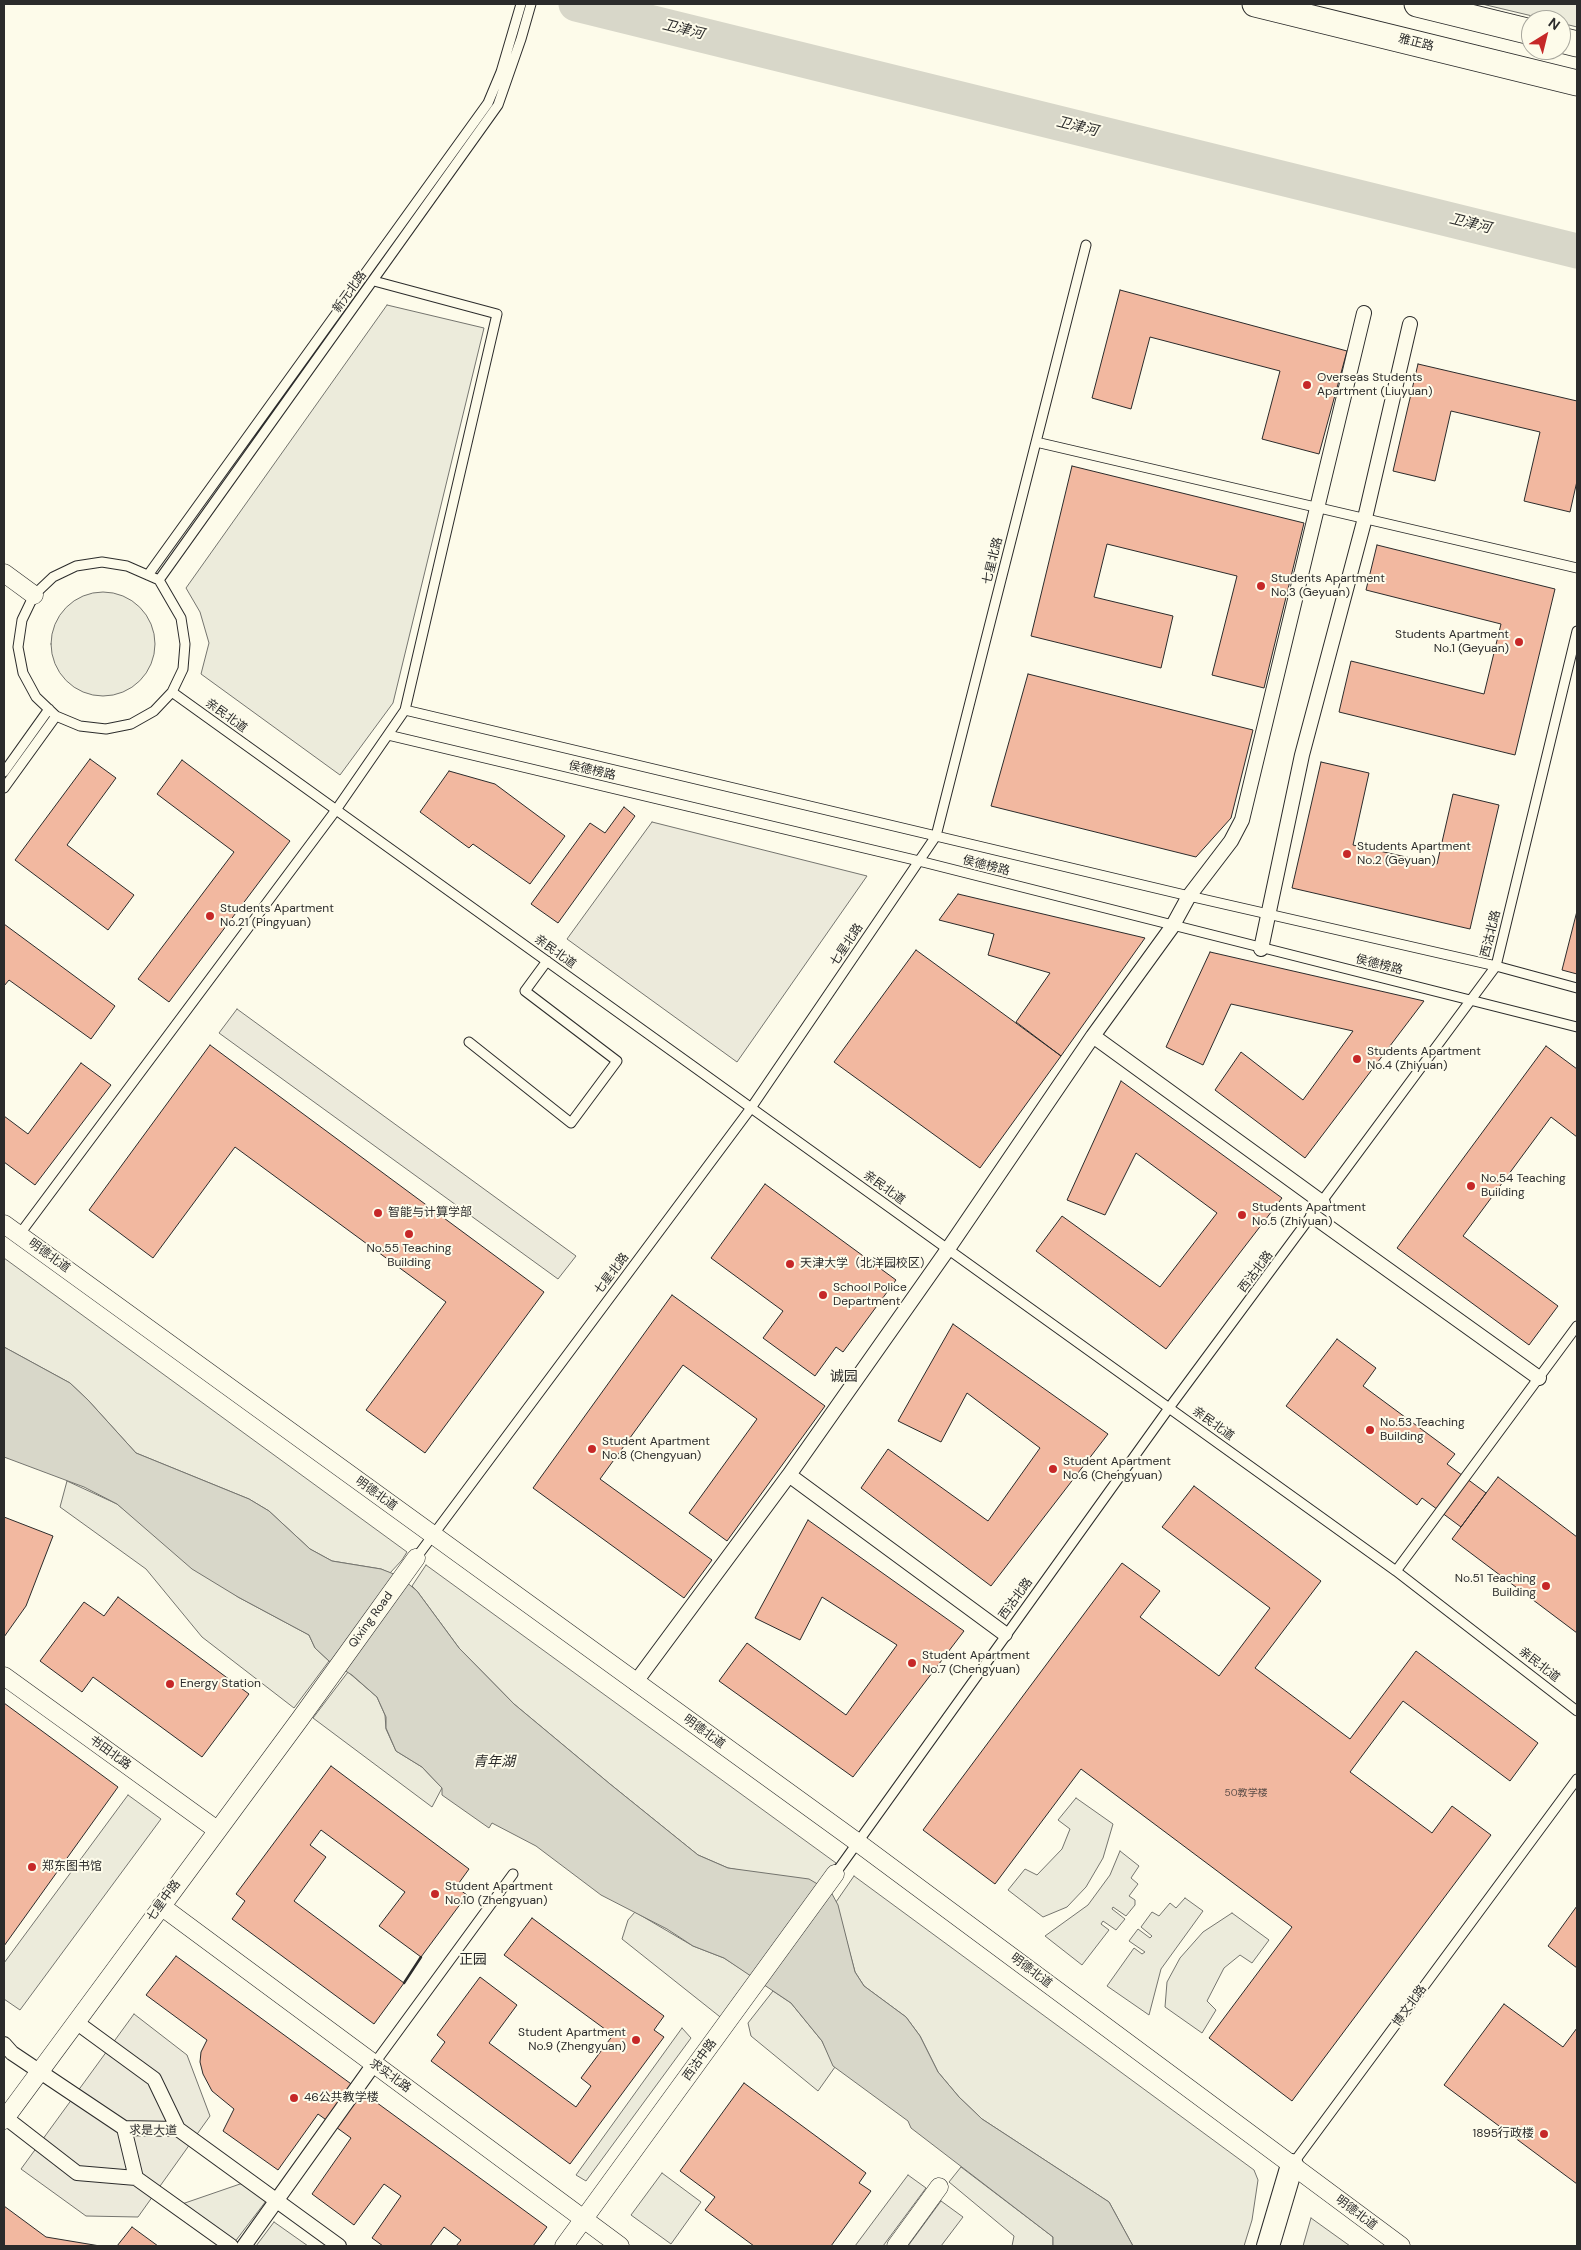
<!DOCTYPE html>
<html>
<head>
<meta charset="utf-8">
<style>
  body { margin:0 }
  #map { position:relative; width:1581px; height:2250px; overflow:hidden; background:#fdfbea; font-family:"DM Sans",sans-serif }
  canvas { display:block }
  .frame { position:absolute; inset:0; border:5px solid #2b2b2b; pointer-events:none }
  .north { position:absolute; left:1521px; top:10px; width:50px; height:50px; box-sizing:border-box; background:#fdfbea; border:1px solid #a9a89e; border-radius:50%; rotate:36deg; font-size:14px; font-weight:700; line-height:20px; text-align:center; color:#2b2b2b }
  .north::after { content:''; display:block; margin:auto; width:18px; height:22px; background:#c62828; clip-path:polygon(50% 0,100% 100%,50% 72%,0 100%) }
</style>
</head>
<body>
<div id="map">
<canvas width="1581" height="2250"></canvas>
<div class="frame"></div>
<div class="north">N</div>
</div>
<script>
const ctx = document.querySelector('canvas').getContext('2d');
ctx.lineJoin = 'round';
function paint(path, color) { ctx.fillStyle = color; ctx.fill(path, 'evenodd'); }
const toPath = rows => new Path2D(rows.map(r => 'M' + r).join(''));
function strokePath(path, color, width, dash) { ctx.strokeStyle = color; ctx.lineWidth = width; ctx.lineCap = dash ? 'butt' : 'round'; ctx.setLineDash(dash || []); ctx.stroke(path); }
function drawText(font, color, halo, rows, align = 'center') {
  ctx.font = font + ' "DM Sans","Noto Sans SC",sans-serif'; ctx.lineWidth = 4; ctx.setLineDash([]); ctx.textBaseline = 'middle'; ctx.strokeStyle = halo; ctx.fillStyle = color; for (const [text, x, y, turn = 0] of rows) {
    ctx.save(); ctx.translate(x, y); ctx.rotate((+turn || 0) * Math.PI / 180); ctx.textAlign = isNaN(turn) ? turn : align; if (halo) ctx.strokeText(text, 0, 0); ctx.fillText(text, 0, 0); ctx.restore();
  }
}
const green = toPath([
  [1482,4,1577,4,1577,27,1561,23,1561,20,1549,20,1482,4],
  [387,305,484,328,393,703,340,775,201,674,209,643,200,612,186,588,387,305],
  '51 644a52 52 0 1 1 104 0a52 52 0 1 1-104 0Z',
  [4,1258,407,1552,402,1560,390,1573,381,1569,332,1561,310,1549,269,1511,249,1499,136,1453,88,1400,70,1383,4,1347,4,1258],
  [67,1481,117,1504,153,1533,238,1597,309,1635,315,1648,329,1661,294,1708,202,1637,146,1569,60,1507,67,1481],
  [426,1565,836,1863,819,1885,728,1868,698,1855,610,1784,514,1704,459,1648,417,1591,412,1586,426,1565],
  [348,1672,377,1697,385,1715,386,1729,396,1751,422,1767,442,1788,432,1807,313,1718,348,1672],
  [128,1795,161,1819,20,2010,4,1999,4,1963,128,1795],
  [1076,1798,1113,1824,1103,1858,1086,1887,1067,1907,1043,1917,1008,1890,1025,1869,1037,1875,1062,1849,1070,1829,1058,1820,1076,1798],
  [1120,1851,1139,1866,1131,1878,1138,1884,1129,1896,1135,1900,1135,1905,1126,1916,1113,1907,1112,1909,1125,1919,1116,1930,1103,1921,1101,1924,1109,1930,1082,1965,1045,1936,1088,1905,1110,1875,1120,1851],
  [854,1876,1254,2170,1258,2180,1252,2220,1244,2246,1133,2246,1109,2202,982,2119,959,2097,938,2072,920,2036,906,2017,864,1986,855,1972,836,1902,854,1876],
  [1185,1898,1203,1911,1161,1969,1149,2015,1107,1986,1134,1948,1142,1954,1145,1952,1129,1941,1138,1929,1150,1938,1152,1936,1141,1927,1152,1912,1159,1916,1170,1903,1176,1908,1185,1898],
  [635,1912,693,1946,724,1958,755,1978,724,2020,622,1939,628,1920,635,1912],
  [1232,1913,1269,1940,1252,1963,1240,1955,1224,1968,1207,2001,1216,2010,1202,2033,1165,2007,1167,1982,1180,1958,1203,1932,1232,1913],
  [773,1991,791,2003,822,2041,835,2067,818,2091,751,2036,748,2023,773,1991],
  [682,2028,691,2038,586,2181,576,2175,682,2028],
  [961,2167,1053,2237,1053,2246,1012,2246,1014,2236,949,2182,961,2167],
  [662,2173,701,2202,671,2244,631,2215,662,2173],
  [243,2183,266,2201,234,2243,182,2204,243,2183],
  [1311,2218,1350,2246,1303,2246,1311,2218],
  [274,2222,308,2246,256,2246,274,2222]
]);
paint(green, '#ecebdb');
strokePath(green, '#74746e', 1);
const parking = toPath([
  [652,822,867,876,737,1062,567,939,652,822],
  [237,1009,576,1256,558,1279,219,1033,237,1009],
  [134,2014,187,2055,210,2116,138,2217,86,2216,21,2169,134,2014],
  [908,2175,926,2188,883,2246,855,2246,908,2175],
  [941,2201,963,2217,941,2246,908,2246,941,2201]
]);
paint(parking, '#eceadb');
strokePath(parking, '#74746e', 1);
const water = toPath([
  [4,1347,70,1383,88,1400,136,1453,249,1499,269,1511,310,1549,332,1561,381,1569,399,1576,417,1591,459,1648,514,1704,610,1784,698,1855,728,1868,809,1879,831,1892,838,1905,855,1972,864,1986,906,2017,920,2036,938,2072,959,2097,982,2119,1109,2202,1133,2246,1053,2246,1053,2237,911,2128,908,2121,833,2066,822,2041,791,2003,724,1958,693,1946,667,1929,601,1895,536,1846,492,1823,489,1828,442,1795,442,1788,422,1767,396,1751,386,1728,386,1717,377,1697,352,1675,329,1661,315,1648,309,1635,238,1597,192,1569,117,1504,84,1487,4,1457,4,1347]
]);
paint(water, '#d8d7c9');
strokePath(water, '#74746e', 1);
strokePath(toPath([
  [576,4,1577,251]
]), '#d8d7c9', 35);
const building = toPath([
  [1120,290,1347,351,1319,454,1262,439,1280,371,1150,337,1131,409,1092,398,1120,290],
  [1418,364,1577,401,1577,481,1570,512,1524,501,1540,432,1451,411,1435,481,1393,471,1418,364],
  [1072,466,1304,523,1264,688,1212,675,1237,576,1107,544,1094,597,1173,616,1161,668,1031,636,1072,466],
  [1377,545,1555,589,1515,755,1339,712,1351,661,1484,694,1501,624,1366,590,1377,545],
  [1028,674,1253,730,1231,818,1196,857,991,806,1028,674],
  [90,759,116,778,67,845,134,895,108,930,15,860,90,759],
  [182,760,290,841,169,1002,138,979,234,852,157,794,182,760],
  [1321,762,1369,773,1353,845,1437,864,1453,794,1499,805,1470,929,1292,888,1321,762],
  [449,771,495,784,565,836,530,884,473,844,469,848,420,812,449,771],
  [624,807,635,816,558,923,531,904,590,823,605,833,624,807],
  [958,894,1145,938,1061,1056,1016,1022,1050,973,988,955,994,934,939,920,958,894],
  [1577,911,1577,974,1562,970,1577,911],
  [4,924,115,1006,91,1039,9,980,4,986,4,924],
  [916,950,1061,1056,980,1168,834,1062,916,950],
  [1210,952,1424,1001,1305,1158,1215,1090,1241,1052,1303,1100,1353,1031,1231,1004,1203,1065,1166,1047,1210,952],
  [210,1045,544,1292,425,1453,366,1410,446,1302,235,1147,153,1258,89,1210,210,1045],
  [1546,1046,1577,1069,1577,1137,1551,1117,1463,1236,1558,1306,1529,1345,1397,1248,1546,1046],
  [81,1063,111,1085,35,1185,4,1162,4,1116,28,1134,81,1063],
  [1121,1081,1282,1198,1166,1349,1036,1251,1062,1216,1160,1287,1217,1213,1136,1153,1105,1215,1067,1200,1121,1081],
  [765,1184,896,1280,843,1352,836,1347,815,1376,763,1338,783,1311,711,1258,765,1184],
  [672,1295,825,1406,727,1541,689,1513,757,1419,683,1365,600,1479,712,1560,684,1598,533,1488,672,1295],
  [953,1324,1108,1434,991,1586,861,1488,888,1449,988,1521,1040,1448,967,1393,941,1442,898,1421,953,1324],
  [1337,1339,1376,1368,1363,1386,1455,1454,1447,1464,1486,1493,1461,1527,1422,1498,1417,1505,1286,1406,1337,1339],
  [1498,1477,1577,1537,1577,1633,1452,1539,1498,1477],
  [1194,1486,1321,1581,1255,1668,1350,1739,1416,1651,1538,1743,1510,1781,1403,1701,1350,1772,1432,1833,1452,1806,1491,1835,1292,2101,1209,2038,1292,1927,1081,1769,995,1884,923,1830,1122,1563,1160,1591,1140,1617,1219,1676,1270,1608,1162,1527,1194,1486],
  [4,1517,53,1536,26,1606,4,1637,4,1517],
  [808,1520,964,1631,853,1777,719,1681,747,1643,846,1715,897,1645,822,1597,800,1640,755,1618,808,1520],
  [118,1597,249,1694,202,1757,93,1677,82,1692,40,1661,84,1602,104,1616,118,1597],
  [4,1703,118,1787,4,1946,4,1703],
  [331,1766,469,1869,456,1887,467,1895,421,1957,379,1926,405,1892,321,1830,310,1845,326,1857,294,1901,404,1983,374,2024,232,1919,245,1901,236,1894,331,1766],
  [1577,1906,1577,1968,1548,1946,1577,1906],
  [532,1918,664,2016,654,2030,664,2037,570,2164,431,2061,445,2042,437,2035,480,1977,517,2005,489,2043,576,2107,591,2086,581,2078,613,2035,504,1955,532,1918],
  [176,1956,547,2227,533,2246,456,2246,461,2240,444,2227,430,2246,383,2246,372,2238,401,2196,384,2184,354,2225,312,2194,351,2138,318,2114,278,2170,223,2131,234,2109,212,2091,203,2074,200,2062,201,2052,207,2040,146,1995,176,1956],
  [1504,2004,1563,2047,1577,2028,1577,2184,1444,2085,1504,2004],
  [744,2083,866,2173,859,2183,871,2191,831,2246,754,2246,705,2210,715,2197,680,2171,744,2083],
  [4,2206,46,2237,100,2246,4,2246,4,2206],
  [132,2227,158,2246,117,2246,132,2227]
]);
paint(building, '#f2b8a0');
strokePath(building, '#2b2b2b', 1);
const service = toPath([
  [1036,442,1577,568],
  [102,562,127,566,159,580,181,618,185,644,183,669,172,692,154,711,131,724,106,729,80,726,56,716,36,697,23,673,18,647,22,620,34,595,53,577,76,566,102,562],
  [148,575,488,103,501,72,521,4],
  [159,580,498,105,521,39,531,4],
  [172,692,1396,1571,1577,1711],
  [405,710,1189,896,1496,966,1577,988],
  [388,735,919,861,1577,1027],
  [4,772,49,709],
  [4,788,56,716],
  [469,1042,571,1123,617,1061,525,991,547,961],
  [19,1235,336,810,405,710,497,314,374,281],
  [416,1558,751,1108,936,836,1086,245],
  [1396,1571,1577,1326],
  [835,1874,1169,1408,1496,966,1577,631],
  [374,2064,513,1874],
  [1292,2165,1577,1779]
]);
const pedestrian = toPath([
  [1261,949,1302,755,1365,518,1410,324],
  [1093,1036,1323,1203],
  [1313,1216,1539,1378],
  [789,1475,1005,1634],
  [635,1683,789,1475,948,1249,1093,1036,1172,927,1189,896,1231,841,1242,820,1364,313],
  [76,2022,154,2079,178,2129],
  [4,2044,12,2053,124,2128],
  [6,2118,77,2173,136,2178],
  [124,2128,178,2129,339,2246],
  [124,2128,136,2178,231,2246],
  [244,2246,374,2064]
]);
const minor = toPath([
  [4,573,34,595],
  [4,1224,857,1842,1401,2246],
  [4,1676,217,1830],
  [161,1906,620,2246],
  [4,2120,300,1719,416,1558],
  [564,2246,835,1874],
  [896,2246,939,2187]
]);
const tertiary = toPath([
  [1268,2246,1292,2165]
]);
const secondary = toPath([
  [1255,4,1577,83],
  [1417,4,1531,32],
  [1561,40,1577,44]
]);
strokePath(service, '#2b2b2b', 11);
strokePath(pedestrian, '#2b2b2b', 16);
strokePath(minor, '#2b2b2b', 19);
strokePath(tertiary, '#2b2b2b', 24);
strokePath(secondary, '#2b2b2b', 27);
strokePath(service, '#fdfbea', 9);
strokePath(pedestrian, '#fdfbea', 14);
strokePath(minor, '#fdfbea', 18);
strokePath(tertiary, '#fdfbea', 22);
strokePath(secondary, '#fdfbea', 25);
strokePath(toPath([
  [404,1983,421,1957]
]), '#2b2b2b', 2.5);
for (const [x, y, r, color] of [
  [1307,385,5,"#c62828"],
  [1261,586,5,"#c62828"],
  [1519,642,5,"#c62828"],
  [1347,854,5,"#c62828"],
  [210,916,5,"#c62828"],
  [1357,1059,5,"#c62828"],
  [1471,1186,5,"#c62828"],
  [378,1213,5,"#c62828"],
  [1242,1215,5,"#c62828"],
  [409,1234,5,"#c62828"],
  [790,1264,5,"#c62828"],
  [823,1295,5,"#c62828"],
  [1370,1430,5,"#c62828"],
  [592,1449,5,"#c62828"],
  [1053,1469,5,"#c62828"],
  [1546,1586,5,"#c62828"],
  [912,1663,5,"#c62828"],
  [170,1684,5,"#c62828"],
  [32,1867,5,"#c62828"],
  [435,1894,5,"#c62828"],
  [636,2040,5,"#c62828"],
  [294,2098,5,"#c62828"],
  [1544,2134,5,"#c62828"]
]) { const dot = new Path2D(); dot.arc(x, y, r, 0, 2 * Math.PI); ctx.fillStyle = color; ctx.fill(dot); strokePath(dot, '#fdfbea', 2); }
drawText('10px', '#5d4e48', null, [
  ["50教学楼",1246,1793]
]);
drawText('12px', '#2b2b2b', '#fdfbea', [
  ["雅正路",1416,43,14],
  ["新元北路",350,292,-54],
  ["七星北路",993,561,-76],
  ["亲民北道",226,716,36],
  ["侯德榜路",592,771,13],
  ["侯德榜路",986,866,14],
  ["西沽北路",1491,934,-76],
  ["七星北路",847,945,-56],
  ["亲民北道",555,952,36],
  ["侯德榜路",1379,965,14],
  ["亲民北道",884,1188,36],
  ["明德北道",49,1256,36],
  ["西沽北路",1256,1272,-53],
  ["七星北路",612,1274,-53],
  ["亲民北道",1213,1424,36],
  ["明德北道",376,1494,36],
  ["西沽北路",1016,1599,-54],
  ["Qixing Road",371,1620,-54],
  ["亲民北道",1539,1665,38],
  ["明德北道",704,1732,36],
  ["书田北路",110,1753,36],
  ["七星中路",164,1901,-54],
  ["明德北道",1031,1971,37],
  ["博文北路",1410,2006,-54],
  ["西沽中路",700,2060,-54],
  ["求实北路",390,2076,36],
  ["求是大道",153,2131,1],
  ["明德北道",1356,2213,37]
]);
drawText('12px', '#2b2b2b', '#fdfbea', [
  ["Overseas Students",1317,378],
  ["Apartment (Liuyuan)",1317,392],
  ["Students Apartment",1271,579],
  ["No.3 (Geyuan)",1271,593],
  ["Students Apartment",1509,635,"right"],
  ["No.1 (Geyuan)",1509,649,"right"],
  ["Students Apartment",1357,847],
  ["No.2 (Geyuan)",1357,861],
  ["Students Apartment",220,909],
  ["No.21 (Pingyuan)",220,923],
  ["Students Apartment",1367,1052],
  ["No.4 (Zhiyuan)",1367,1066],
  ["No.54 Teaching",1481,1179],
  ["Building",1481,1193],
  ["Students Apartment",1252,1208],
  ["No.5 (Zhiyuan)",1252,1222],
  ["智能与计算学部",388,1213],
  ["No.55 Teaching",409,1249,"center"],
  ["Building",409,1263,"center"],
  ["天津大学（北洋园校区）",800,1264],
  ["School Police",833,1288],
  ["Department",833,1302],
  ["No.53 Teaching",1380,1423],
  ["Building",1380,1437],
  ["Student Apartment",602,1442],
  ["No.8 (Chengyuan)",602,1456],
  ["Student Apartment",1063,1462],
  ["No.6 (Chengyuan)",1063,1476],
  ["No.51 Teaching",1536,1579,"right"],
  ["Building",1536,1593,"right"],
  ["Student Apartment",922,1656],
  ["No.7 (Chengyuan)",922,1670],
  ["Energy Station",180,1684],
  ["郑东图书馆",42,1867],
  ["Student Apartment",445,1887],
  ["No.10 (Zhengyuan)",445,1901],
  ["Student Apartment",626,2033,"right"],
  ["No.9 (Zhengyuan)",626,2047,"right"],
  ["46公共教学楼",304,2098],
  ["1895行政楼",1534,2134,"right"]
], 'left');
drawText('italic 14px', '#2b2b2b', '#fdfbea', [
  ["卫津河",683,30,14],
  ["卫津河",1077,127,14],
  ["卫津河",1470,224,14],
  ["青年湖",494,1762]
]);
drawText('14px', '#2b2b2b', '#fdfbea', [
  ["诚园",844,1377],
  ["正园",473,1960]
]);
</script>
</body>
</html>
